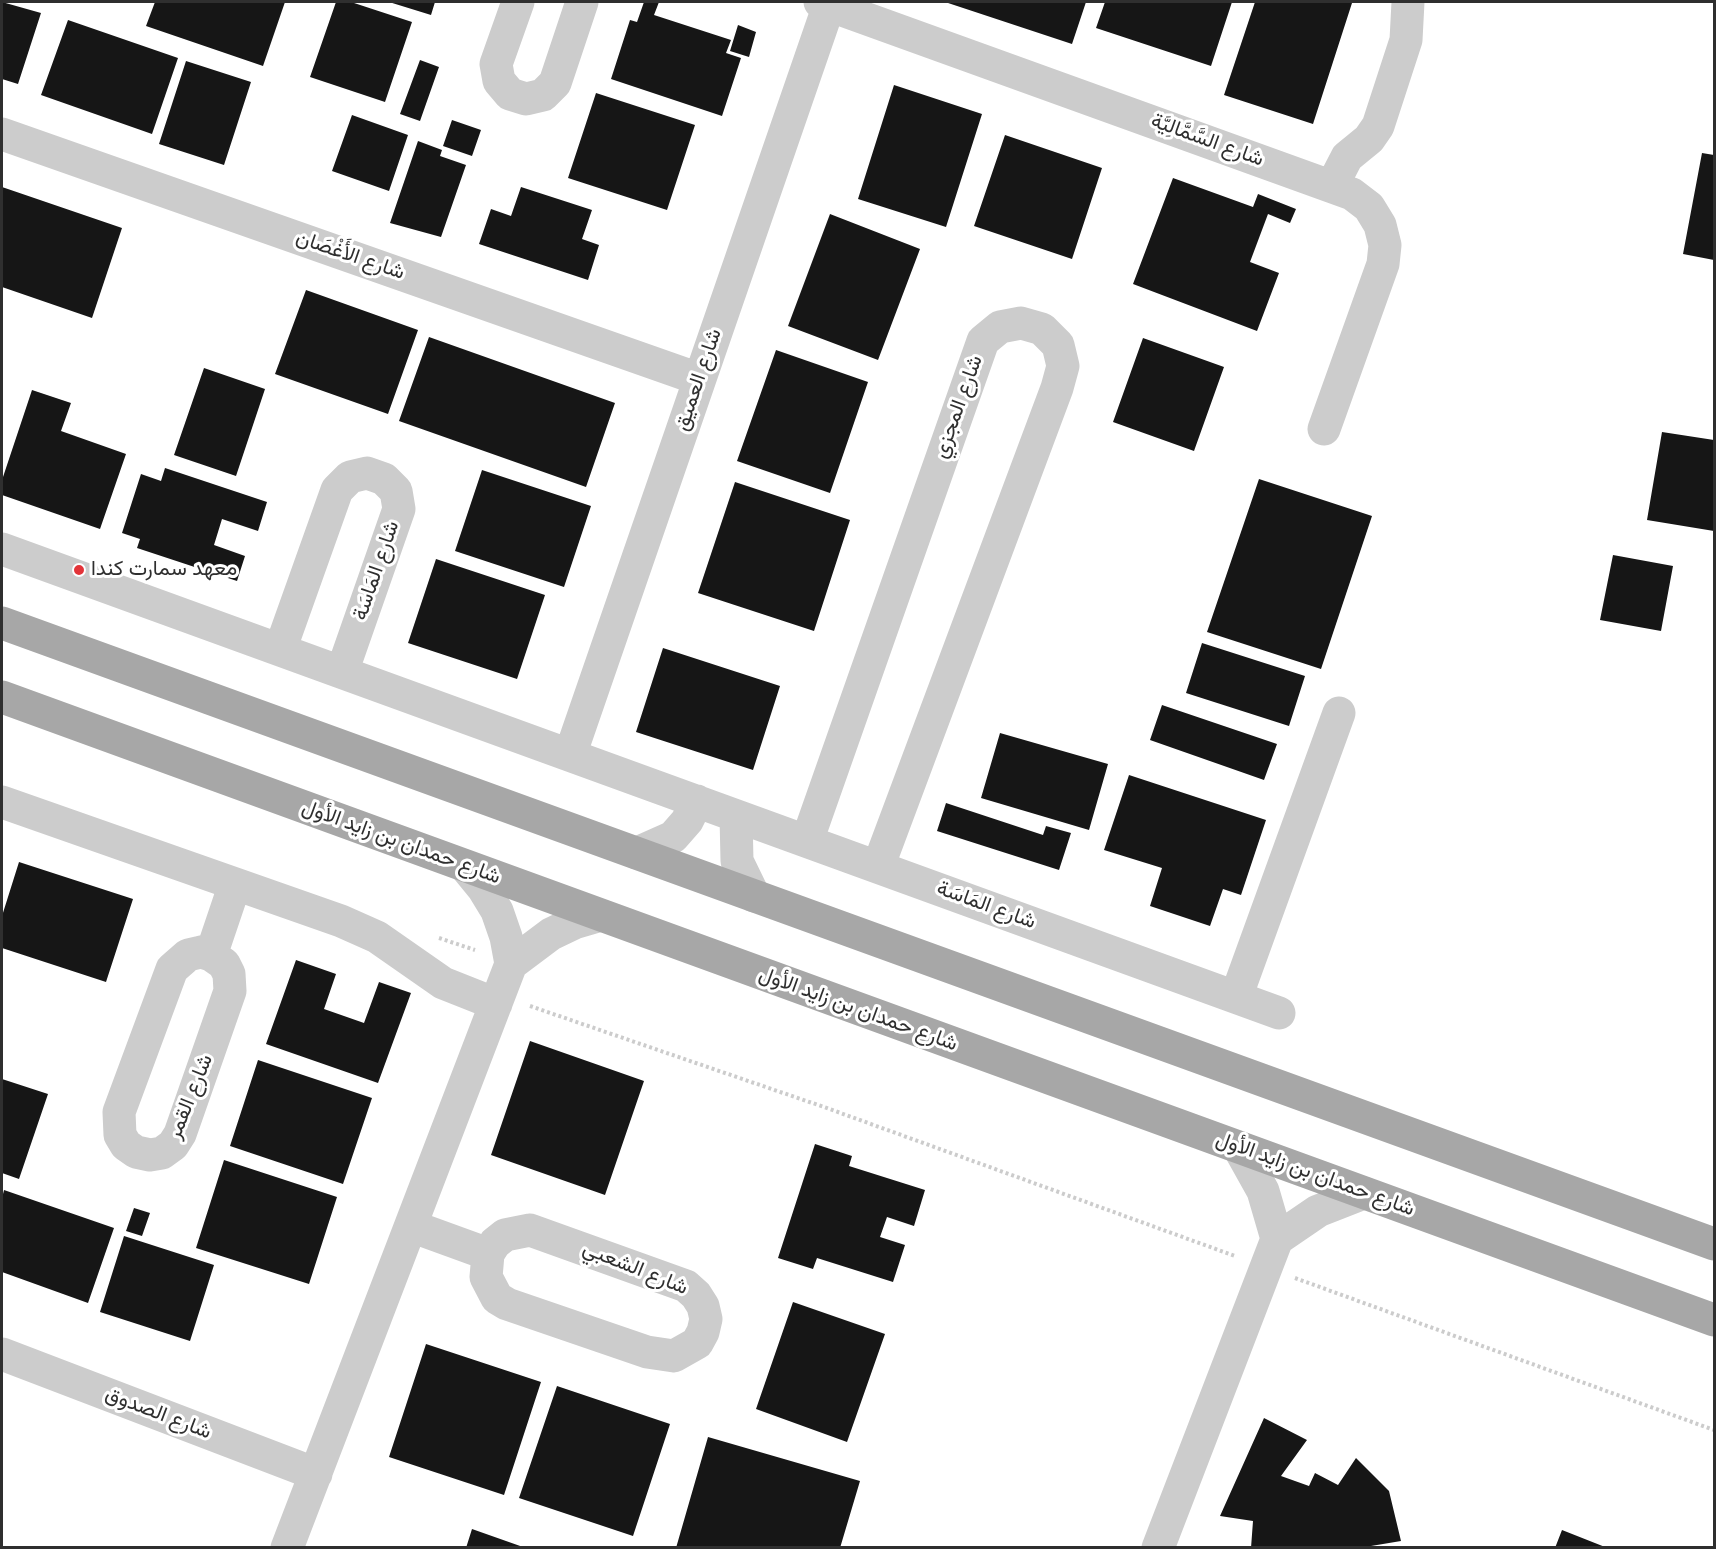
<!DOCTYPE html>
<html>
<head>
<meta charset="utf-8">
<style>
  body { margin:0 }
  #map { position:relative; width:1716px; height:1549px; overflow:hidden; background:#fff; font-family:"Nunito Sans",sans-serif }
  canvas { display:block }
  .frame { position:absolute; inset:0; border:3px solid #2f2f2f; pointer-events:none }
</style>
</head>
<body>
<div id="map">
<canvas width="1716" height="1549"></canvas>
<div class="frame"></div>
</div>
<script>
const ctx = document.querySelector('canvas').getContext('2d');
ctx.lineJoin = 'round';
function paint(path, color) { ctx.fillStyle = color; ctx.fill(path, 'evenodd'); }
const toPath = rows => new Path2D(rows.map(r => 'M' + r).join(''));
function strokePath(path, color, width, dash) { ctx.strokeStyle = color; ctx.lineWidth = width; ctx.lineCap = dash ? 'butt' : 'round'; ctx.setLineDash(dash || []); ctx.stroke(path); }
function drawText(font, color, halo, rows, align = 'center') {
  ctx.font = font + ' "Nunito Sans",Vazirmatn,sans-serif'; ctx.lineWidth = 6; ctx.setLineDash([]); ctx.textBaseline = 'middle'; ctx.strokeStyle = halo; ctx.fillStyle = color; for (const [text, x, y, turn = 0] of rows) {
    ctx.save(); ctx.translate(x, y); ctx.rotate((+turn || 0) * Math.PI / 180); ctx.textAlign = isNaN(turn) ? turn : align; if (halo) ctx.strokeText(text, 0, 0); ctx.fillText(text, 0, 0); ctx.restore();
  }
}
paint(toPath([
  [2,2,41,13,18,84,2,79],
  [155,2,285,2,263,66,146,26],
  [336,2,351,2,412,22,385,102,310,77],
  [389,2,435,2,431,15],
  [644,2,659,2,654,15,731,40,726,53,741,58,722,116,611,79,630,20,637,22],
  [945,2,1086,2,1072,44],
  [1105,2,1232,2,1211,66,1096,28],
  [1255,2,1352,3,1313,124,1224,95],
  [68,20,178,58,152,134,41,95],
  [738,25,756,32,749,57,730,51],
  [420,60,439,67,420,121,400,114],
  [186,61,251,82,224,165,159,144],
  [894,85,982,114,946,227,858,199],
  [596,93,695,125,667,210,568,178],
  [352,115,408,135,389,191,332,171],
  [452,120,481,130,472,156,443,146],
  [1005,135,1102,168,1072,259,974,226],
  [418,141,442,150,440,156,466,165,441,237,390,223],
  [1702,153,1714,155,1714,260,1683,254],
  [1173,178,1253,207,1258,194,1296,209,1290,223,1268,214,1250,262,1279,273,1257,331,1133,284],
  [2,187,122,228,92,318,2,287],
  [521,187,592,210,582,239,599,245,588,280,479,244,491,209,511,216],
  [830,214,920,249,878,360,788,326],
  [306,290,418,330,388,414,275,374],
  [429,337,615,403,586,487,399,421],
  [1143,338,1224,367,1194,451,1113,422],
  [776,350,868,382,830,493,737,461],
  [204,368,265,389,236,476,174,455],
  [32,390,71,403,61,431,126,454,100,529,2,495,2,480],
  [1662,432,1714,440,1714,531,1647,520],
  [165,468,267,502,258,531,222,519,214,545,245,556,237,581,137,548,140,539,122,533,141,474,161,481],
  [482,470,591,506,564,587,455,551],
  [1259,479,1372,516,1321,669,1207,632],
  [735,482,850,520,814,631,698,593],
  [1613,555,1673,566,1661,631,1600,620],
  [436,559,545,595,517,679,408,643],
  [1202,643,1305,676,1289,726,1186,693],
  [663,648,780,686,753,770,636,732],
  [1162,705,1277,744,1264,780,1150,740],
  [1000,733,1108,764,1089,830,981,798],
  [1129,775,1266,820,1241,895,1223,889,1210,926,1150,906,1162,868,1104,850],
  [946,803,1043,835,1046,826,1071,833,1059,870,937,831],
  [19,862,133,899,106,982,2,948,2,916],
  [296,960,336,974,324,1009,364,1023,379,982,411,993,378,1083,266,1044],
  [530,1041,644,1081,605,1195,491,1155],
  [258,1060,372,1098,343,1184,230,1146],
  [2,1079,48,1094,19,1179,2,1173],
  [815,1144,852,1156,849,1166,925,1190,914,1226,887,1217,880,1237,905,1245,893,1282,817,1258,813,1269,778,1258],
  [224,1160,337,1197,309,1284,196,1248],
  [4,1190,114,1228,88,1303,2,1272,2,1198],
  [134,1208,150,1213,142,1236,126,1231],
  [124,1236,214,1265,190,1341,100,1312],
  [793,1302,885,1334,847,1442,756,1409],
  [426,1344,541,1382,504,1495,389,1457],
  [557,1386,670,1424,633,1536,519,1498],
  [1264,1418,1307,1440,1281,1476,1309,1486,1315,1473,1338,1485,1356,1458,1389,1491,1401,1541,1359,1548,1251,1548,1253,1521,1220,1516],
  [708,1437,860,1481,840,1548,676,1548],
  [472,1529,523,1547,522,1548,466,1548],
  [1562,1530,1605,1547,1605,1548,1555,1548]
]), '#161616');
strokePath(toPath([
  [439,938,475,950],
  [530,1006,824,1107,1235,1256],
  [1295,1278,1714,1430]
]), '#ccc', 4, [3, 3]);
strokePath(toPath([
  [518,2,496,64,499,81,510,94,526,99,543,95,555,83,582,2],
  [820,2,1352,194,1369,207,1380,225,1385,245,1383,264,1324,429],
  [2,134,699,379],
  [1332,186,1347,157,1369,139,1378,126,1406,40,1408,2],
  [2,549,1279,1013],
  [280,650,337,490,350,477,367,473,384,479,396,491,399,509,342,672],
  [570,755,829,5],
  [2,802,341,921,377,937,443,983,496,1004],
  [736,816,737,861,754,896],
  [807,841,983,341,1000,327,1021,323,1042,329,1058,345,1063,366,1057,388,878,867],
  [637,853,673,837,687,821,697,801],
  [465,866,483,888,497,911,506,937,511,964],
  [201,952,211,955,224,964,229,974,230,991,180,1134,173,1145,162,1153,150,1155,136,1152,126,1145,120,1135,119,1112,172,969,188,955,201,952],
  [211,955,235,884],
  [1236,997,1339,713],
  [411,1226,488,1254],
  [530,1230,686,1286,696,1295,703,1306,706,1319,703,1332,697,1343,674,1356,647,1352,507,1304,497,1298,486,1277,488,1254,495,1243,505,1235,530,1230],
  [1277,1239,1318,1211,1364,1193],
  [2,1354,316,1474],
  [287,1548,511,964,551,934,574,923,598,916],
  [1158,1548,1277,1239,1263,1191,1239,1148]
]), '#ccc', 33);
strokePath(toPath([
  [2,623,1714,1244],
  [2,697,1714,1320]
]), '#a7a7a7', 33);
for (const [x, y, r, color] of [
  [79,570,6,"#e33439"]
]) { const dot = new Path2D(); dot.arc(x, y, r, 0, 2 * Math.PI); ctx.fillStyle = color; ctx.fill(dot); strokePath(dot, '#fff', 2); }
drawText('21px', '#2f2f2f', '#fff', [
  ["شارع السَّمَّالِيَّة",1207,141,20],
  ["شارع الأَغْصَان",350,256,19],
  ["شارع العميق",699,380,-71],
  ["شارع المجزي",959,407,-70],
  ["شارع المَاسَة",377,571,-71],
  ["شارع حمدان بن زايد الأول",401,843,20],
  ["شارع المَاسَة",986,906,20],
  ["شارع حمدان بن زايد الأول",858,1010,20],
  ["شارع القمر",191,1097,-68],
  ["شارع حمدان بن زايد الأول",1315,1175,20],
  ["شارع الشعبي",635,1269,22],
  ["شارع الصدوق",158,1414,21]
]);
drawText('21px', '#2f2f2f', '#fff', [
  ["معهد سمارت كندا",91,570]
], 'left');
</script>
</body>
</html>
